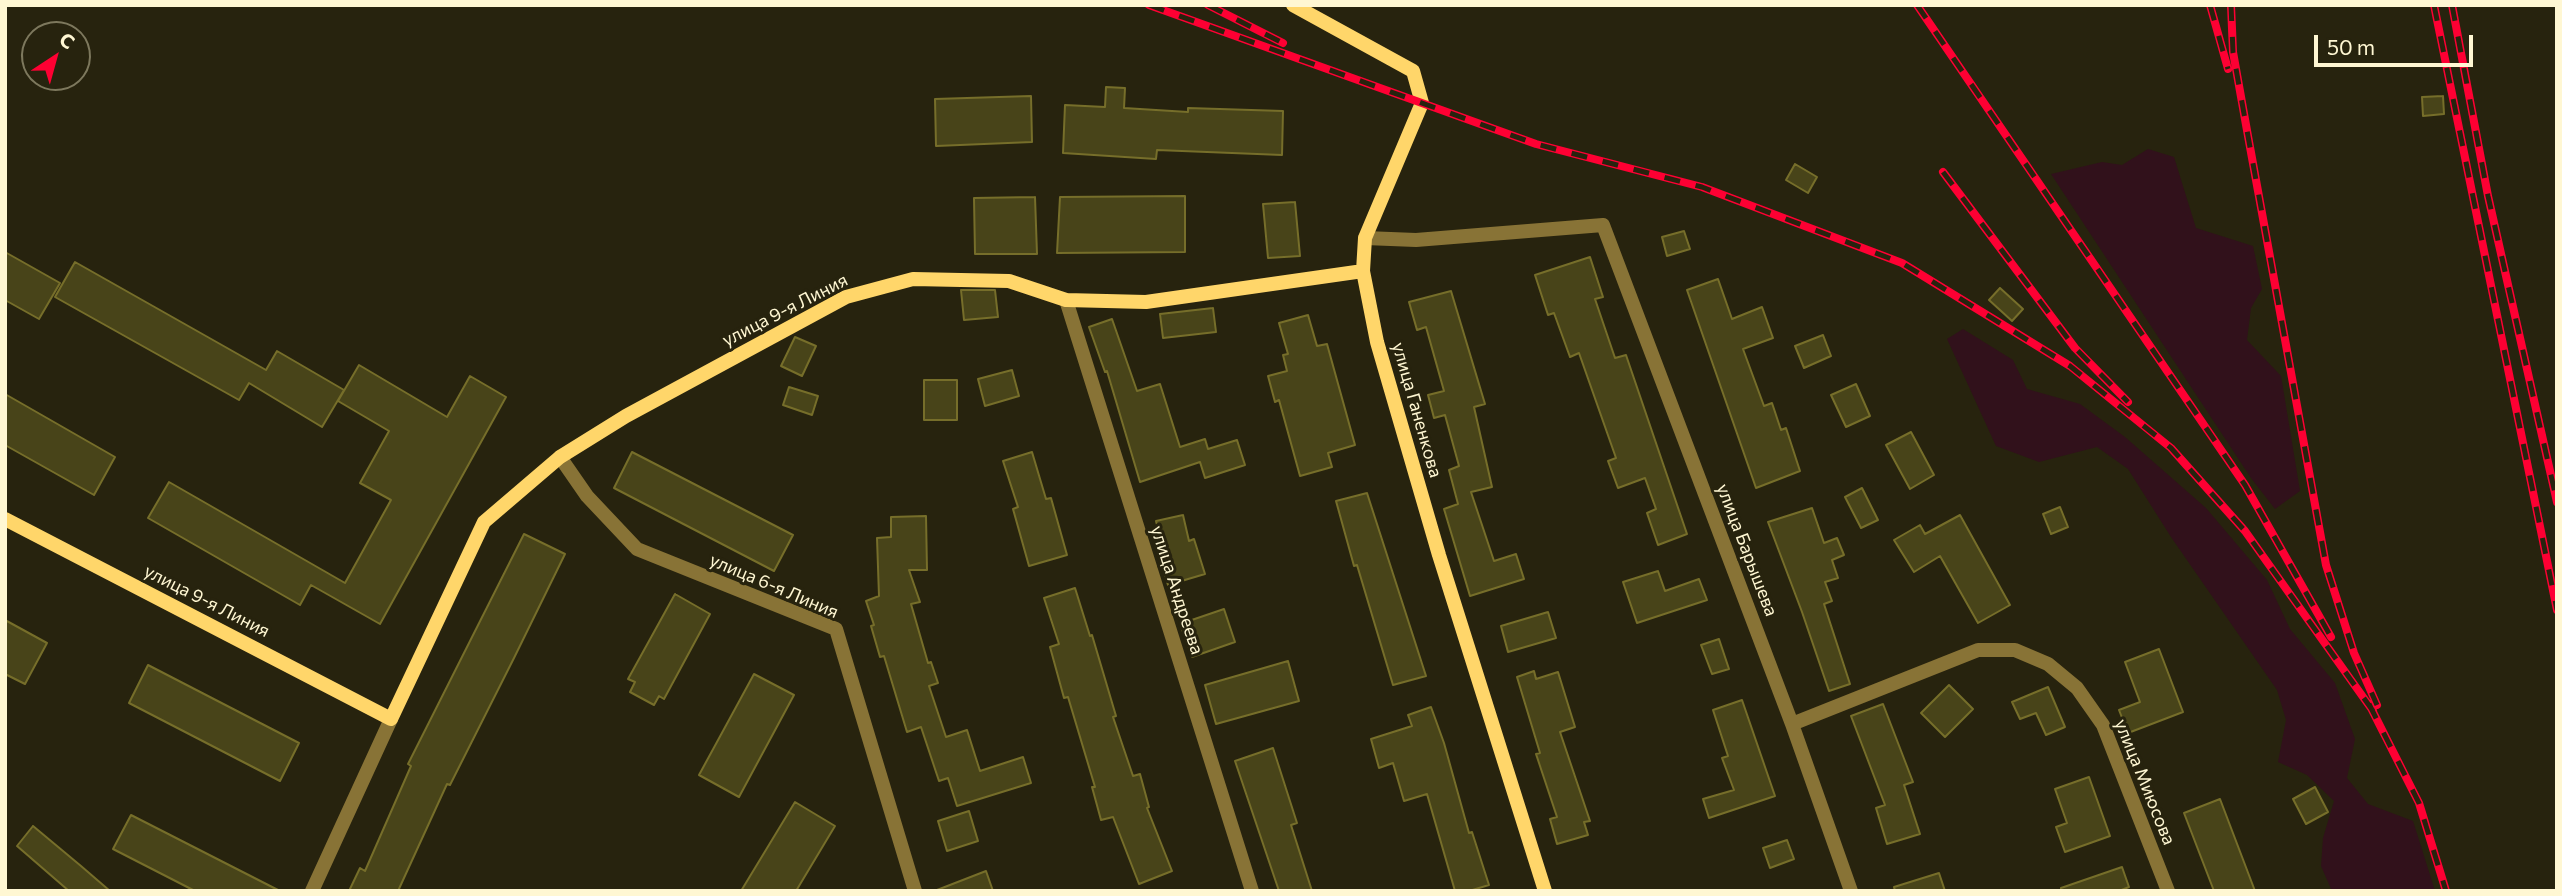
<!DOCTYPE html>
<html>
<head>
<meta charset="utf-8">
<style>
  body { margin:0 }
  #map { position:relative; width:2562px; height:896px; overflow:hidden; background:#27230e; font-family:Commissioner,sans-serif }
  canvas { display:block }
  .frame { position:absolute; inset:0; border:7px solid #fff7d3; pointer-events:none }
  .north { position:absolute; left:21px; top:21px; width:70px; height:70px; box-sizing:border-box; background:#27230e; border:2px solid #7d785d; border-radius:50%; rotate:36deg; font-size:19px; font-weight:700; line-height:28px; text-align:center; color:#fff7d3 }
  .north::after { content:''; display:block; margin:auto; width:24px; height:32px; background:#fe0033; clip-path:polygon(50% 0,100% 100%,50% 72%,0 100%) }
  .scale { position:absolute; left:2314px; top:35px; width:159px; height:32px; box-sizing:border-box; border:4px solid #fff7d3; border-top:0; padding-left:9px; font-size:21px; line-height:24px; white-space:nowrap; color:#fff7d3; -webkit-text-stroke:5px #27230e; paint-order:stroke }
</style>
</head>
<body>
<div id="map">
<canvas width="2562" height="896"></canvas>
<div class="frame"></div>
<div class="north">С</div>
<div class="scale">50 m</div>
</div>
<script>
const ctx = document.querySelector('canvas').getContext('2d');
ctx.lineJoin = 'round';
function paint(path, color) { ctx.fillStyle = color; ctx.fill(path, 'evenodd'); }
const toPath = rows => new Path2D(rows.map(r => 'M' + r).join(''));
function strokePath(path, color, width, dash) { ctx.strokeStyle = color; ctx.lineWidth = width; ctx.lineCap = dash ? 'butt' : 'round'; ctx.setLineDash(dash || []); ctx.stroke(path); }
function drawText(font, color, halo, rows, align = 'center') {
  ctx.font = font + ' Commissioner,sans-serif'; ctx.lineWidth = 6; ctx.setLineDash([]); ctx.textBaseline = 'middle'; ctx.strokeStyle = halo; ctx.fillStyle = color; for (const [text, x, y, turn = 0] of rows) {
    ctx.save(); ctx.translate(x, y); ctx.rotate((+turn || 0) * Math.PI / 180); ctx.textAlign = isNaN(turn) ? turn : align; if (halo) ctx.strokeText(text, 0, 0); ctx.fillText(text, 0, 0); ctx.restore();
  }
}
paint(toPath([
  [2148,149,2174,157,2196,228,2253,246,2262,289,2251,308,2247,340,2281,376,2300,491,2275,509,2251,478,2051,174,2102,162,2122,165],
  [1963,329,2013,360,2027,389,2080,404,2125,437,2206,508,2267,580,2290,629,2335,683,2355,739,2347,778,2368,804,2413,821,2435,891,2332,891,2321,866,2323,838,2334,801,2307,775,2278,762,2286,720,2277,690,2171,537,2128,469,2097,447,2039,462,1996,446,1947,339]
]), '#31111b');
const building = toPath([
  [1106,87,1125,88,1124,108,1188,112,1188,108,1283,111,1282,155,1157,150,1156,159,1063,153,1065,105,1105,107,1106,87],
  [1031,96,1032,142,936,146,935,99,1031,96],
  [2443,96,2444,114,2423,116,2422,97,2443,96],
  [1795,164,1817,177,1808,193,1786,180,1795,164],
  [1185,196,1185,252,1057,253,1060,197,1185,196],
  [1035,197,1037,254,975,254,974,198,1035,197],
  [1295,202,1300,256,1268,258,1263,204,1295,202],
  [1684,231,1690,249,1667,256,1662,237,1684,231],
  [5,252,60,283,39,319,5,300,5,252],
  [1590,257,1603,297,1595,299,1615,358,1626,355,1687,534,1658,545,1647,513,1656,509,1645,478,1618,488,1608,461,1616,458,1579,353,1570,357,1554,313,1548,315,1535,275,1590,257],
  [75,262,266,370,277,351,344,390,322,427,249,383,239,400,55,297,75,262],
  [1718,279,1732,319,1762,307,1773,338,1743,349,1764,406,1772,403,1781,430,1786,428,1800,471,1756,488,1687,290,1718,279],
  [2000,288,2023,309,2012,321,1989,300,2000,288],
  [961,290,995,290,998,317,964,320,961,290],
  [1451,291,1485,404,1474,407,1492,487,1471,492,1494,561,1516,554,1524,579,1470,596,1444,509,1458,504,1449,470,1459,466,1445,415,1434,418,1428,395,1444,391,1426,327,1417,330,1409,302,1451,291],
  [1213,308,1216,332,1163,338,1160,314,1213,308],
  [1308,315,1317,346,1327,344,1355,445,1328,453,1332,467,1300,476,1279,400,1275,402,1268,376,1287,371,1283,355,1288,354,1279,323,1308,315],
  [1112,319,1137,391,1160,384,1180,447,1205,439,1208,449,1237,440,1245,465,1205,478,1200,462,1140,482,1107,371,1105,372,1089,327,1112,319],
  [1823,335,1831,356,1804,368,1795,346,1823,335],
  [795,337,816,346,802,376,781,366,795,337],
  [359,365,447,417,470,376,506,397,380,624,311,585,300,605,148,518,169,482,345,583,391,500,360,483,389,431,338,401,359,365],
  [1012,370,1019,396,985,406,978,379,1012,370],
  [924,380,957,380,957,420,924,420,924,380],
  [1856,384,1870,416,1846,427,1831,395,1856,384],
  [789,387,818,396,812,415,783,405,789,387],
  [5,394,115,457,94,495,5,445,5,394],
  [1911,432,1934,475,1910,489,1886,445,1911,432],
  [632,452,793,535,774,571,614,488,632,452],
  [1032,452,1046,499,1051,498,1067,555,1029,566,1013,509,1018,507,1003,461,1032,452],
  [1862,488,1878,520,1861,528,1845,497,1862,488],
  [1367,493,1426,676,1393,685,1357,565,1354,566,1336,501,1367,493],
  [2060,507,2068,527,2051,534,2043,514,2060,507],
  [1812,508,1824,543,1837,538,1844,555,1832,560,1838,578,1825,582,1832,601,1824,604,1850,684,1829,691,1802,612,1768,522,1812,508],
  [1183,515,1189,541,1194,539,1205,574,1168,585,1157,550,1163,548,1156,521,1183,515],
  [1960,515,2010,605,1978,623,1940,556,1914,572,1894,540,1920,525,1925,534,1960,515],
  [926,516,927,570,909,570,920,602,911,604,928,663,931,662,938,683,929,686,946,737,967,730,980,771,1023,757,1031,783,957,806,948,778,939,781,921,727,907,732,884,656,880,657,871,626,874,625,866,601,879,596,877,538,891,537,891,517,926,516],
  [524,534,565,554,514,658,450,785,447,784,398,891,349,891,360,868,365,871,411,766,408,764,524,534],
  [1658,571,1665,591,1699,579,1707,600,1637,623,1623,582,1658,571],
  [1075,588,1090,636,1092,635,1116,716,1113,717,1133,776,1140,774,1149,807,1147,808,1172,871,1139,884,1113,817,1101,820,1092,787,1095,787,1068,697,1064,698,1050,647,1059,644,1044,598,1075,588],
  [675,594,710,614,664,699,659,696,654,705,630,692,635,682,628,679,675,594],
  [1224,609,1235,642,1192,657,1180,624,1224,609],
  [1548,612,1556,638,1508,652,1501,626,1548,612],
  [5,620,47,643,25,684,5,674,5,620],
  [1719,639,1729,669,1712,674,1701,645,1719,639],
  [2159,649,2183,712,2128,733,2119,710,2140,702,2125,662,2159,649],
  [1288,661,1299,701,1216,724,1205,685,1288,661],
  [148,665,299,743,280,781,129,703,148,665],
  [1534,671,1536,679,1558,672,1575,727,1560,732,1590,821,1584,822,1588,835,1557,844,1550,819,1557,817,1536,754,1540,753,1517,677,1534,671],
  [754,674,794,695,739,797,699,775,754,674],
  [1949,685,1973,709,1945,737,1921,713,1949,685],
  [2048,687,2065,727,2046,735,2036,713,2020,719,2012,702,2048,687],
  [1742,700,1775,796,1709,818,1703,799,1734,790,1722,758,1728,756,1713,710,1742,700],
  [1883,704,1913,782,1904,785,1920,834,1887,844,1876,808,1885,805,1851,716,1883,704],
  [1431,707,1444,743,1469,833,1472,832,1489,885,1469,891,1455,891,1427,794,1404,801,1393,763,1379,768,1371,739,1412,726,1408,715,1431,707],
  [1273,748,1297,823,1291,825,1312,891,1279,891,1235,761,1273,748],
  [2089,777,2110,836,2065,852,2056,827,2067,823,2055,789,2089,777],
  [2315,787,2328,812,2306,824,2293,799,2315,787],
  [2220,799,2255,891,2214,891,2184,813,2220,799],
  [795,802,835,826,796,891,741,891,795,802],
  [969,811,978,841,947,851,938,821,969,811],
  [131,815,280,891,195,891,113,849,131,815],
  [33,826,81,866,110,891,69,891,17,846,33,826],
  [1787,840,1794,859,1770,868,1763,848,1787,840],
  [2122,867,2129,887,2119,891,2061,891,2061,888,2122,867],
  [986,871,993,891,937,891,937,890,986,871],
  [1939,873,1945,891,1895,891,1894,887,1939,873]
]);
paint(building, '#484419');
strokePath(building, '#766e2a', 2);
strokePath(toPath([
  [1365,238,1416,240,1603,225,1792,724,1851,891],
  [1066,300,1252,891],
  [560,457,587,496,637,549,836,629,915,891],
  [1792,724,1978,650,2015,650,2048,664,2077,688,2103,725,2168,891],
  [312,891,391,719]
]), '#887336', 14);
strokePath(toPath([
  [1293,5,1413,71,1422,103,1365,238,1363,271,1377,342,1439,555,1545,891],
  [5,519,391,719,484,522,560,457,626,416,846,297,913,279,1009,281,1066,300,1146,302,1363,271]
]), '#ffd66a', 14);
const rail = toPath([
  [1149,5,1536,144,1702,187,1902,263,2070,366,2171,448,2245,531,2373,711],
  [1208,5,1283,43],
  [1917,5,2245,485,2331,637],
  [2210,5,2228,69],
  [2231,5,2233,52,2248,136,2326,565,2354,653,2377,705],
  [2434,5,2557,610],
  [2452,5,2488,196,2557,502],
  [1943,172,2075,348,2128,402],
  [2369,704,2419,803,2446,891]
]);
strokePath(rail, '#fe0033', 8);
strokePath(rail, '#27230e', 5, [16]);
drawText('18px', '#fff7d3', '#27230e', [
  ["улица 9-я Линия",785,310,-27],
  ["улица Ганенкова",1417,410,74],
  ["улица Барышева",1747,550,69],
  ["улица 6-я Линия",774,586,23],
  ["улица Андреева",1177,590,72],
  ["улица 9-я Линия",207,601,27],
  ["улица Миюсова",2145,782,68]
]);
</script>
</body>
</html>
